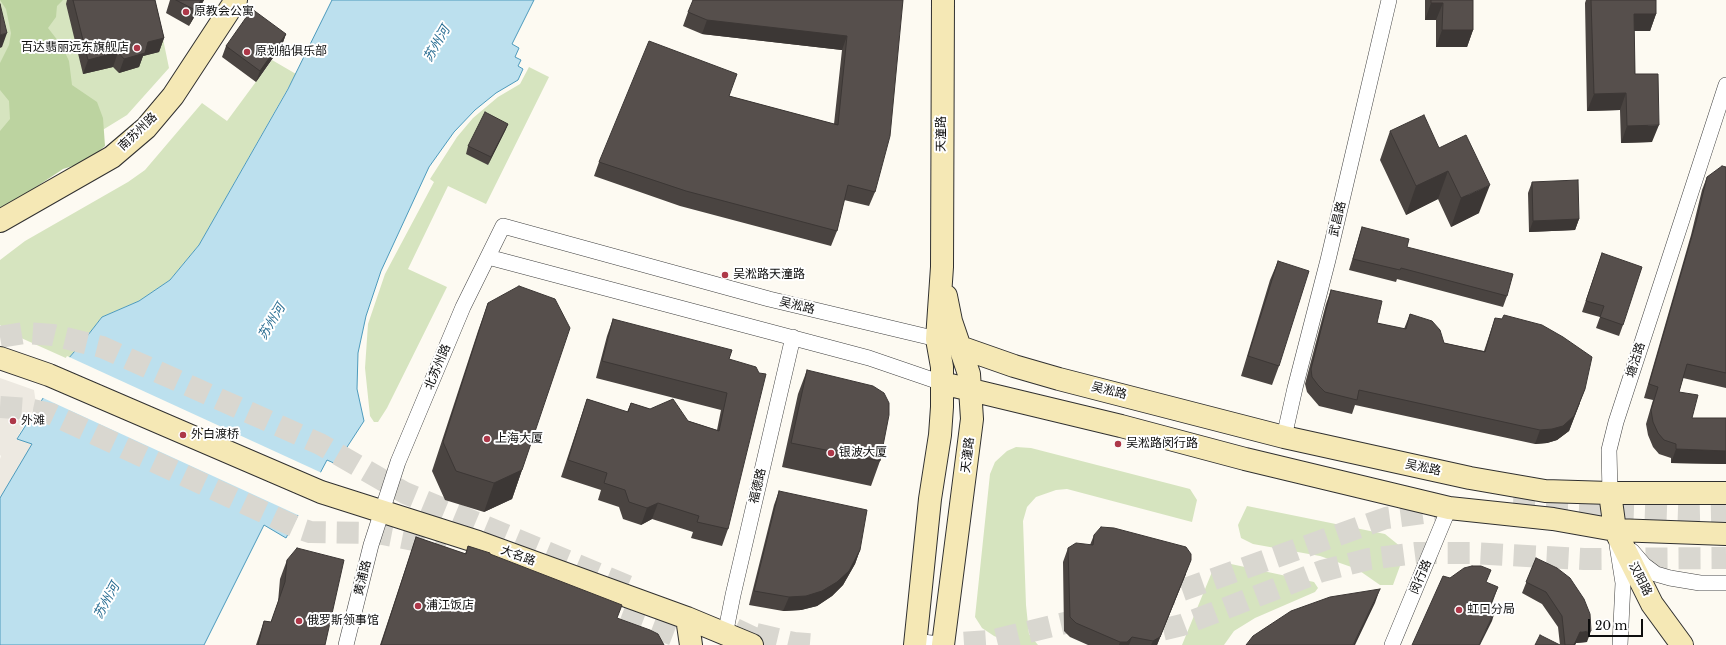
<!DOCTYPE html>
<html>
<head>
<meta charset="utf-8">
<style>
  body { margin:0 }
  #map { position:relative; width:1726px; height:645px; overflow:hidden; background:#fdfaf2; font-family:"Libre Baskerville",serif }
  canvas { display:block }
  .scale { position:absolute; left:1588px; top:619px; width:55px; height:18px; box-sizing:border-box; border:2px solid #0e0e0e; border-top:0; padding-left:5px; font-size:12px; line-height:14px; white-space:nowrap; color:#0e0e0e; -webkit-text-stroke:3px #fff; paint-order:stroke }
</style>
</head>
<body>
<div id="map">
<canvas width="1726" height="645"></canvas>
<div class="scale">20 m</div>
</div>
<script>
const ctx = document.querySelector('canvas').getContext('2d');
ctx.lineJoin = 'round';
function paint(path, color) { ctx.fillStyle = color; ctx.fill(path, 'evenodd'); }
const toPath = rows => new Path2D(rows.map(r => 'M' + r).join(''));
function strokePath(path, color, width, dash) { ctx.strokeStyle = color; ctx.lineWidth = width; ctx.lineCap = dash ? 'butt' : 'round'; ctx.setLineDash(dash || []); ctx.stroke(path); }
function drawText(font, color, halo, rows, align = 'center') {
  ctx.font = font + ' "Libre Baskerville","Noto Sans SC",serif'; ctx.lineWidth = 4; ctx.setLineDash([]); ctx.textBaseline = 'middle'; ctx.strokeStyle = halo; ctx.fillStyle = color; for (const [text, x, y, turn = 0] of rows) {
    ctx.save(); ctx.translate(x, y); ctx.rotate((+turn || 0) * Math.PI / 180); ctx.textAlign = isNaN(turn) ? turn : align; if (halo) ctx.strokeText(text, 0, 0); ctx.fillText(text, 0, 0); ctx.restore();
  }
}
paint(toPath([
  [0,0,155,0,169,68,127,115,0,193],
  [272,60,296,74,199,245,170,280,139,301,102,317,81,344,68,359,10,333,0,325,0,260,25,241,128,182,145,170,202,103,227,121],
  [529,67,549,77,486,204,448,186,408,269,447,287,387,408,378,422,374,422,370,416,365,368,368,324,385,274,434,182,430,179,457,137,473,118,498,97,520,84],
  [1016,447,1031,448,1190,489,1197,500,1192,522,1067,489,1056,490,1036,497,1027,507,1023,521,1026,605,1029,634,1038,645,1014,645,994,636,982,628,975,617,990,474,995,462,1007,451],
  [1247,506,1385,534,1401,547,1400,566,1393,585,1380,585,1357,569,1320,556,1253,544,1241,538,1238,525],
  [1231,564,1314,582,1318,588,1315,592,1255,618,1234,631,1224,645,1182,645,1212,572,1223,565]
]), '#d6e4bf');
paint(toPath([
  [0,0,63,0,57,6,56,17,48,28,62,46,69,61,72,85,97,102,103,118,105,146,86,162,63,169,0,211,0,131,10,119,9,101,0,90,0,63,9,45,11,33,6,9]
]), '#bcd3a0');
paint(toPath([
  [0,378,34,390,36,404,17,438,33,444,0,498,0,459,1,456,0,455]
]), '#ede9e1');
const water = toPath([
  [332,0,534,0,512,44,519,48,515,57,521,60,518,66,523,69,518,80,496,93,475,110,454,132,429,167,381,271,366,316,358,353,357,389,364,421,336,464,327,460,286,538,264,525,204,645,0,645,0,498,32,444,17,439,68,359,81,344,102,317,139,301,170,280,199,245,288,89,332,0]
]);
paint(water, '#bce0ee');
strokePath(water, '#4d9abc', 1);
paint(toPath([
  [67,356,322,473,300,516,41,397]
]), '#fdfaf2');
strokePath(toPath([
  [0,337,24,333,53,335,102,347,320,444,405,493,630,587],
  [0,407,28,409,51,414,298,528,310,532,378,533,434,544,445,548],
  [1513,506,1683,512,1726,511],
  [1151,601,1386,518,1453,509],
  [591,603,700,645],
  [735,629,769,645],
  [756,634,794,643,820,645],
  [931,645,990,641,1094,616],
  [1099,645,1182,625,1322,571,1369,559,1416,553,1471,553,1584,559,1726,558]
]), '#d9d7d0', 22, [22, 11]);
const street = toPath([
  [488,257,869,358,942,383],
  [1284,437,1295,388,1328,260,1389,0],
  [1610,493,1609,450,1616,422,1726,85],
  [1617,545,1623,583,1620,645],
  [1632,551,1644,565,1656,574,1670,578,1700,583,1726,583],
  [725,635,733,595,793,337],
  [915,641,946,645],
  [346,645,371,545,398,462,463,307,503,226,769,299,937,339],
  [1392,645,1449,508]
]);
const secondary = toPath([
  [0,221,112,157,146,128,173,96,236,0],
  [937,339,1014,366,1059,379,1284,437,1470,478,1545,491,1610,493,1726,493],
  [0,358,49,375,321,492,478,542,687,618,752,645],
  [942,383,1121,426,1245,459,1449,508,1553,519,1615,530,1726,534],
  [1610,493,1615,530,1652,604,1682,645],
  [687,618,691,645],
  [915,645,930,499,940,435,942,407,942,367,937,339,942,267,943,0],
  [943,645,972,419,969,374,951,321,946,296]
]);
strokePath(street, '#414141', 16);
strokePath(secondary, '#303030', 24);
strokePath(street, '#fff', 15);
strokePath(secondary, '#f5e8b5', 22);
paint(toPath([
  [67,0,155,0,164,38,159,52,143,56,139,67,119,73,113,67,83,74,66,4],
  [170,0,204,0,189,26,166,13],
  [903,0,875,192,869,206,844,200,837,231,831,246,680,206,594,176,599,162,729,96,834,124,842,50,702,34,683,26,688,12],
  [1425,0,1473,0,1473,30,1467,47,1436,47,1436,20,1425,20],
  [1586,0,1656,0,1656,14,1650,31,1634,31,1635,74,1652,142,1621,143,1620,110,1587,111,1585,3],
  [286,34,282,45,256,82,222,57,226,46],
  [508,124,505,131,488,165,466,154,468,146],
  [1390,131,1439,148,1479,213,1451,227,1438,199,1406,215,1380,160],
  [1726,167,1726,388,1683,378,1679,392,1692,418,1726,418,1726,417,1726,464,1671,463,1671,458,1659,454,1653,447,1648,435,1646,424,1653,400,1644,398,1691,235,1702,190,1707,177],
  [1532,182,1579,219,1575,230,1529,232,1528,193],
  [1362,227,1407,247,1507,296,1503,307,1397,279,1396,282,1349,270],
  [1602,253,1623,325,1619,336,1596,328,1600,317,1582,312],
  [1278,261,1279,366,1272,385,1241,376,1270,280],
  [1331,290,1377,323,1404,329,1410,314,1444,343,1484,351,1495,318,1580,403,1569,431,1557,440,1547,443,1535,444,1355,405,1352,414,1319,406,1307,392,1305,384,1326,304],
  [488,303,522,470,512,499,484,512,445,500,432,471,478,331],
  [613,319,729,359,728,529,722,546,691,538,693,532,652,519,641,525,623,519,619,507,598,500,601,490,561,477,587,399,627,412,631,403,717,430,721,410,596,378,607,336],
  [807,370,880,461,871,486,782,467,798,394],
  [779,491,860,550,855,564,843,585,832,596,817,606,801,610,783,611,749,605,774,505],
  [1094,535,1186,574,1157,645,1088,645,1070,637,1064,631,1063,562,1068,548,1090,545],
  [416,537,465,554,468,546,490,554,617,619,664,645,380,645],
  [1536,558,1587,642,1576,643,1575,645,1560,645,1558,627,1542,604,1522,593],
  [287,560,325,645,256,645,264,621,271,622,278,602,280,579]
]), '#4a4441');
paint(toPath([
  [201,0,204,0,189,26,195,10],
  [1431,3,1443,3,1436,20,1425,20],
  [1634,14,1656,14,1650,31,1628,31],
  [707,20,847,36,842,50,702,34],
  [1442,30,1473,30,1467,47,1436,47],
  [7,33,2,47,0,48,0,35],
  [286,34,282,45,256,82,260,71],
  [164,38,159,52,143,56,139,67,119,73,124,59,148,42],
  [118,52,113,67,83,74,88,60],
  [1626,93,1620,110,1587,111,1594,94],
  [508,124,505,131,488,165,491,157],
  [1659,125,1652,142,1621,143,1627,126],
  [1448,171,1438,199,1406,215,1416,186],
  [1490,185,1479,213,1451,227,1461,198],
  [1579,219,1575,230,1529,232,1533,221],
  [1585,389,1569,431,1557,440,1547,443,1535,444,1540,430],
  [1676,449,1726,451,1726,464,1671,463],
  [522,470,512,499,484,512,494,483],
  [658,503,652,519,641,525,647,508],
  [860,550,855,564,843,585,832,596,817,606,801,610,783,611,789,597],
  [1191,560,1157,645,1151,645,1153,641],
  [1498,587,1493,601,1485,619,1490,605],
  [1380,589,1375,603,1355,645,1353,645],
  [1496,608,1492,621,1480,645,1479,645],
  [1591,631,1587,642,1576,643,1575,645,1574,645,1580,632],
  [1132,637,1129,645,1119,645,1120,642]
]), '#3c3735');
const building = toPath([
  [73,0,155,0,164,38,148,42,145,53,124,59,118,52,88,60,73,0],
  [176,0,201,0,195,10,176,0],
  [693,0,903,0,890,136,875,192,848,185,837,231,686,191,599,162,649,41,737,74,729,96,838,125,847,36,707,20,688,12,693,0],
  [1431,0,1473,0,1473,30,1442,30,1443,3,1431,3,1431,0],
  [1591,0,1656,0,1656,14,1634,14,1635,74,1658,74,1659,125,1627,126,1626,93,1594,94,1591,0],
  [0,4,7,33,0,35,0,4],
  [252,9,286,34,260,71,226,46,252,9],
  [485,112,508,124,491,157,468,146,485,112],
  [1424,115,1439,148,1466,135,1490,185,1461,198,1448,171,1416,186,1390,131,1424,115],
  [1722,166,1726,167,1726,373,1687,364,1679,392,1698,395,1692,418,1726,418,1726,451,1676,449,1676,444,1664,440,1658,433,1653,422,1651,410,1658,387,1649,384,1696,222,1707,177,1722,166],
  [1578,180,1579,219,1533,221,1532,182,1578,180],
  [1362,227,1409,239,1407,247,1513,274,1507,296,1401,268,1400,270,1353,259,1362,227],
  [1602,253,1642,267,1623,325,1600,317,1604,306,1586,301,1602,253],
  [1278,261,1309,271,1279,366,1248,356,1278,261],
  [519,286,555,299,570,328,522,470,494,483,456,471,443,442,488,303,519,286],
  [1331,290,1382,301,1377,323,1406,329,1410,314,1432,321,1440,330,1444,343,1485,352,1495,318,1502,319,1504,315,1542,325,1563,337,1592,357,1585,389,1574,416,1563,426,1552,429,1540,430,1359,390,1357,400,1325,392,1318,385,1312,377,1311,369,1331,290],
  [613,319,732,350,729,359,756,367,759,373,766,374,728,529,697,522,699,516,658,503,647,508,629,502,625,490,604,483,607,473,568,460,587,399,628,412,631,403,650,409,673,399,688,421,719,431,727,393,602,361,613,319],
  [807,370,873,386,884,393,889,403,889,415,880,461,791,443,807,370],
  [779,491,867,510,860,550,849,571,837,582,822,591,806,596,789,597,754,591,779,491],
  [1101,527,1114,528,1186,547,1191,554,1191,560,1160,637,1153,641,1132,637,1127,642,1120,642,1076,623,1070,617,1068,548,1076,543,1093,545,1094,535,1101,527],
  [416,537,466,554,468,546,490,553,490,554,622,605,617,618,650,630,658,634,664,645,381,645,416,537],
  [297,548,344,560,325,645,258,645,264,621,271,622,285,582,287,560,297,548],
  [1536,558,1557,568,1570,578,1584,599,1590,614,1591,631,1580,632,1574,645,1565,645,1562,616,1546,592,1526,582,1536,558],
  [1472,566,1481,566,1491,570,1486,582,1498,587,1490,605,1496,608,1479,645,1412,645,1443,576,1450,578,1464,568,1472,566],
  [1380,589,1353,645,1246,645,1253,636,1291,611,1330,597,1380,589],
  [1540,635,1560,645,1535,645,1540,635]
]);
paint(building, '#564f4c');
strokePath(building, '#3c3735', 1);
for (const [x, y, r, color] of [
  [186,12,4,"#ad3849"],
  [137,48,4,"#ad3849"],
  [247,52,4,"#ad3849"],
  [725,275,4,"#ad3849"],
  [13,421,4,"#ad3849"],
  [183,435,4,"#ad3849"],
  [487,439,4,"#ad3849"],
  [1118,444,4,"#ad3849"],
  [831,453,4,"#ad3849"],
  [418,606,4,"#ad3849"],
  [1459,610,4,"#ad3849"],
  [299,621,4,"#ad3849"]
]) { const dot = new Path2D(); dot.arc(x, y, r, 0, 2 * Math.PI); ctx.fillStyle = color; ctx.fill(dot); strokePath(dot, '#fff', 1.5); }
drawText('12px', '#0e0e0e', '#fff', [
  ["原教会公寓",194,12],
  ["百达翡丽远东旗舰店",129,48,"right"],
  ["原划船俱乐部",255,52],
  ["吴淞路天潼路",733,275],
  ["外滩",21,421],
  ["外白渡桥",191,435],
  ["上海大厦",495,439],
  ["吴淞路闵行路",1126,444],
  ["银波大厦",839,453],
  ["浦江饭店",426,606],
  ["虹口分局",1467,610],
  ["俄罗斯领事馆",307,621]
], 'left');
drawText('12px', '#0e0e0e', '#fff', [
  ["南苏州路",138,132,-44],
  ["天潼路",942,134,-90],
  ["武昌路",1338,219,-77],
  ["吴淞路",797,306,14],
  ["塘沽路",1636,360,-72],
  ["北苏州路",438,367,-67],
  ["吴淞路",1109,391,14],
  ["天潼路",968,455,-83],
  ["吴淞路",1423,468,12],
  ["福德路",758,486,-77],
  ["大名路",518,556,20],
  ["闵行路",1421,577,-67],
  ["黄浦路",363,578,-76],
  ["汉阳路",1640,579,63]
]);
drawText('italic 13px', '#276c91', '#fff', [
  ["苏州河",437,44,-60],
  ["苏州河",272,322,-59],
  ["苏州河",107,601,-61]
]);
</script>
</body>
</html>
